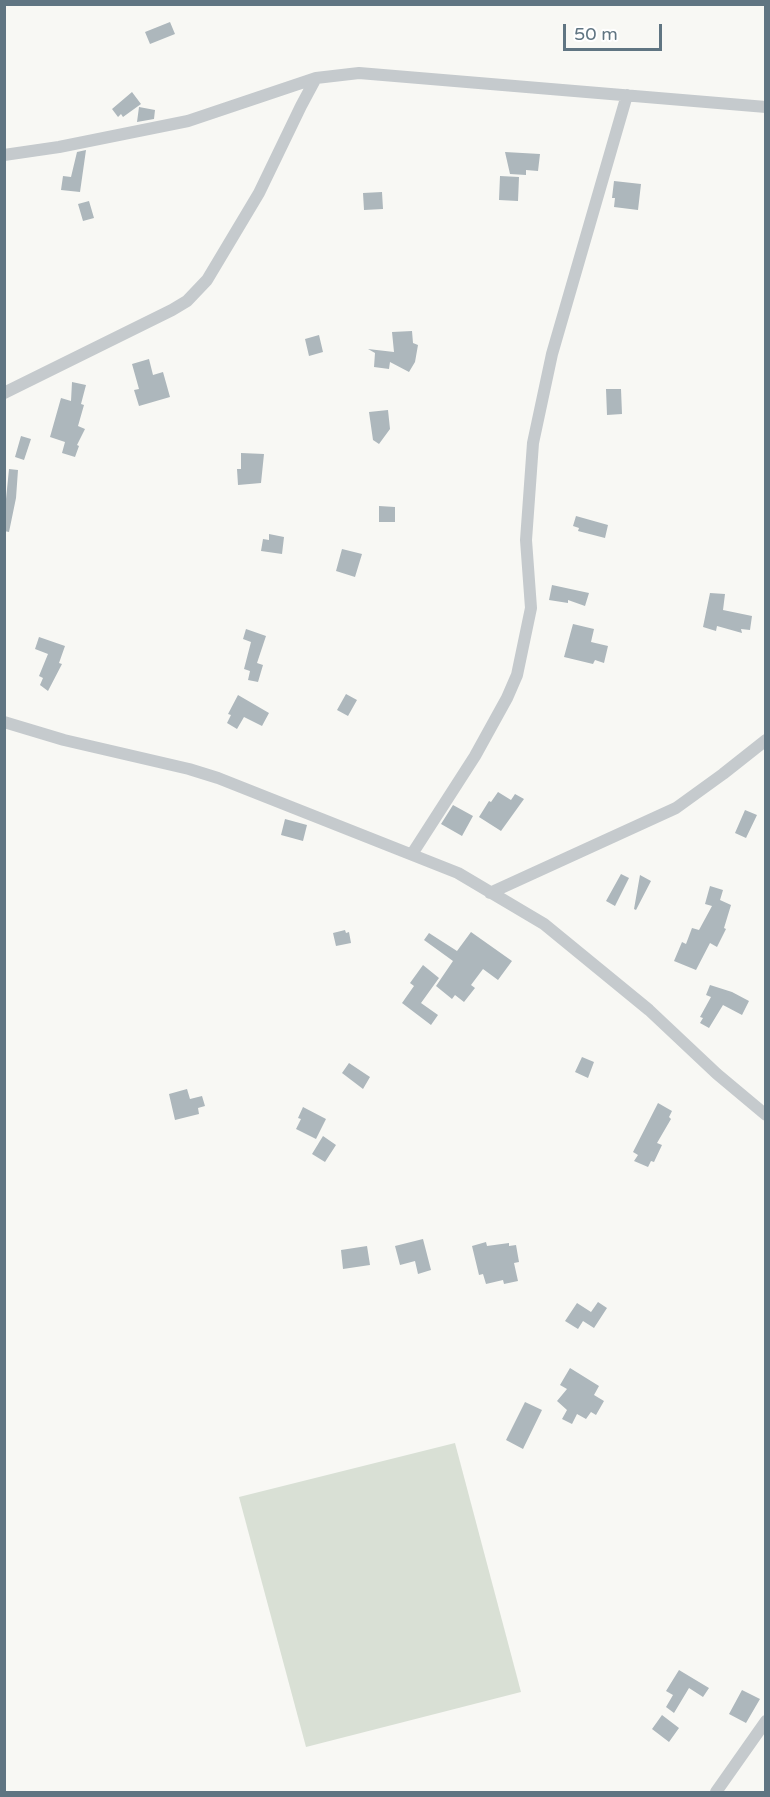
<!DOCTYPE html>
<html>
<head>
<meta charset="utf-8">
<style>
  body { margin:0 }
  #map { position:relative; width:770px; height:1797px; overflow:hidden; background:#f8f8f4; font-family:"Varela Round",sans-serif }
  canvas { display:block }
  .frame { position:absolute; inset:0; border:6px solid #607582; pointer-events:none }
  .scale { position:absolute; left:563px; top:24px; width:99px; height:27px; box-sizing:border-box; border:3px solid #607582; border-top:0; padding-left:8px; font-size:18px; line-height:21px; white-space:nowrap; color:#607582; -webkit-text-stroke:4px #fff; paint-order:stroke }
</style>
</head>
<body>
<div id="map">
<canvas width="770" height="1797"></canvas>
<div class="frame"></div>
<div class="scale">50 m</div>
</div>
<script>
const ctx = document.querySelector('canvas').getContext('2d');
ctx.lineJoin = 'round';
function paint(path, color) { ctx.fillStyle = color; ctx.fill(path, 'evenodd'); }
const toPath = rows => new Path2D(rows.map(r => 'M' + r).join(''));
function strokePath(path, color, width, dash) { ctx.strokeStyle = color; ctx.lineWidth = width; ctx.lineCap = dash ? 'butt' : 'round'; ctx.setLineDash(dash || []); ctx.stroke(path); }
paint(toPath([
  [455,1443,521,1692,306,1747,239,1497]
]), '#d9e0d5');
paint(toPath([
  [170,22,175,34,150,44,145,32],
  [132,92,141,104,123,117,121,114,118,117,112,109],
  [139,107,155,110,154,119,137,122],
  [86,150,80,192,61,190,63,176,71,177,77,152],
  [505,152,540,154,538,171,526,170,526,175,510,174],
  [500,176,519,177,518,201,499,200],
  [614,181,641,184,638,210,614,207,615,198,612,198],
  [382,192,383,209,364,210,363,193],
  [89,201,94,218,83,221,78,204],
  [412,331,413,343,418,345,415,362,409,372,390,362,389,369,374,367,375,353,368,349,394,352,392,332],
  [319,335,323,352,309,356,305,339],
  [149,359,153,375,163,372,170,397,139,406,134,390,139,389,132,364],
  [72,382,86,385,81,404,84,405,78,426,85,429,77,445,79,446,75,457,62,453,65,442,50,437,61,398,71,401],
  [606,389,621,389,622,414,607,415],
  [388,410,390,429,379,444,373,440,369,412],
  [21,436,31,439,24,460,15,457],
  [241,453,264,454,261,483,238,485,237,469,241,469],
  [9,469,18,470,16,498,9,532,4,531,4,499,6,499],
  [379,506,395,507,395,522,379,522],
  [576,516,608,525,605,538,578,531,579,528,573,526],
  [269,534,284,537,282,554,261,551,263,539,269,540],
  [342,549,362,554,355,577,336,571],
  [552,585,589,593,585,606,568,600,568,603,549,600],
  [710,593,725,594,723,610,752,616,750,630,741,629,742,633,717,626,716,631,703,627],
  [573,624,594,629,591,642,608,646,604,663,595,660,593,664,564,657],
  [246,629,266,636,257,663,263,665,258,682,248,680,250,671,244,669,251,642,243,639],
  [39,637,65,646,59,663,62,664,48,691,40,685,43,678,39,676,48,654,35,649],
  [346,694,357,700,348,716,337,710],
  [238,695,269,713,262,726,244,717,237,729,227,723,231,715,228,714],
  [498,792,511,800,515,794,524,799,501,831,479,817,489,801,491,802],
  [453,805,473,816,462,836,441,824],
  [745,810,757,815,746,838,735,833],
  [285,819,307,825,303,841,281,835],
  [621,874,629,878,615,906,606,901],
  [640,875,651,881,636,910,634,909],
  [710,886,723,890,720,900,731,905,724,928,726,929,717,947,710,943,696,970,674,961,682,942,686,944,692,928,699,930,712,906,705,904],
  [345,930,346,933,349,932,351,943,336,946,333,933],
  [471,932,512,961,498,980,483,969,471,985,475,988,464,1002,455,995,452,999,436,986,453,961,424,940,429,933,457,951],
  [423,965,439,978,421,1003,438,1015,431,1025,402,1003,414,986,410,983],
  [710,985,732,992,749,1001,742,1015,723,1005,709,1028,700,1023,703,1018,700,1017,711,997,706,995],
  [582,1057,594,1062,588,1078,575,1072],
  [349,1063,370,1077,363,1089,342,1073],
  [187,1089,190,1099,202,1096,205,1106,198,1108,199,1114,175,1120,169,1094],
  [658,1103,672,1111,669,1117,671,1119,657,1143,662,1145,654,1162,651,1161,648,1167,634,1161,638,1155,633,1152],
  [303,1107,326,1119,316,1139,296,1129,301,1119,298,1118],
  [323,1136,336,1145,325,1162,312,1154],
  [423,1239,431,1270,418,1274,415,1261,400,1265,395,1246],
  [486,1242,487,1246,509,1243,509,1246,516,1245,519,1262,514,1263,518,1281,504,1284,503,1280,486,1284,483,1274,479,1275,472,1246],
  [367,1246,370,1265,343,1269,341,1250],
  [598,1302,607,1308,594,1328,583,1321,578,1329,565,1321,577,1303,591,1312],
  [570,1368,599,1386,594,1395,604,1401,596,1415,591,1412,586,1419,577,1414,572,1424,562,1419,567,1410,557,1401,567,1389,560,1385],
  [525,1402,542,1410,523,1449,506,1440],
  [679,1670,709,1688,703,1697,689,1688,674,1713,666,1707,673,1695,666,1691],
  [742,1690,760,1699,746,1723,729,1714],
  [662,1715,679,1728,669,1742,652,1729]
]), '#adb7bc');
strokePath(toPath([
  [4,155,59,147,188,121,316,78,359,73,766,107],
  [4,393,172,310,187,301,207,280,259,193,301,106,316,78],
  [4,722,64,740,189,769,218,778,458,873,544,924,649,1010,717,1074,766,1115],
  [412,854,475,756,507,698,517,675,531,608,526,540,533,443,552,354,627,95],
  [490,893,676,808,723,774,766,740],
  [716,1792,766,1721]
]), '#c5cacd', 12);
</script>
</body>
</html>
